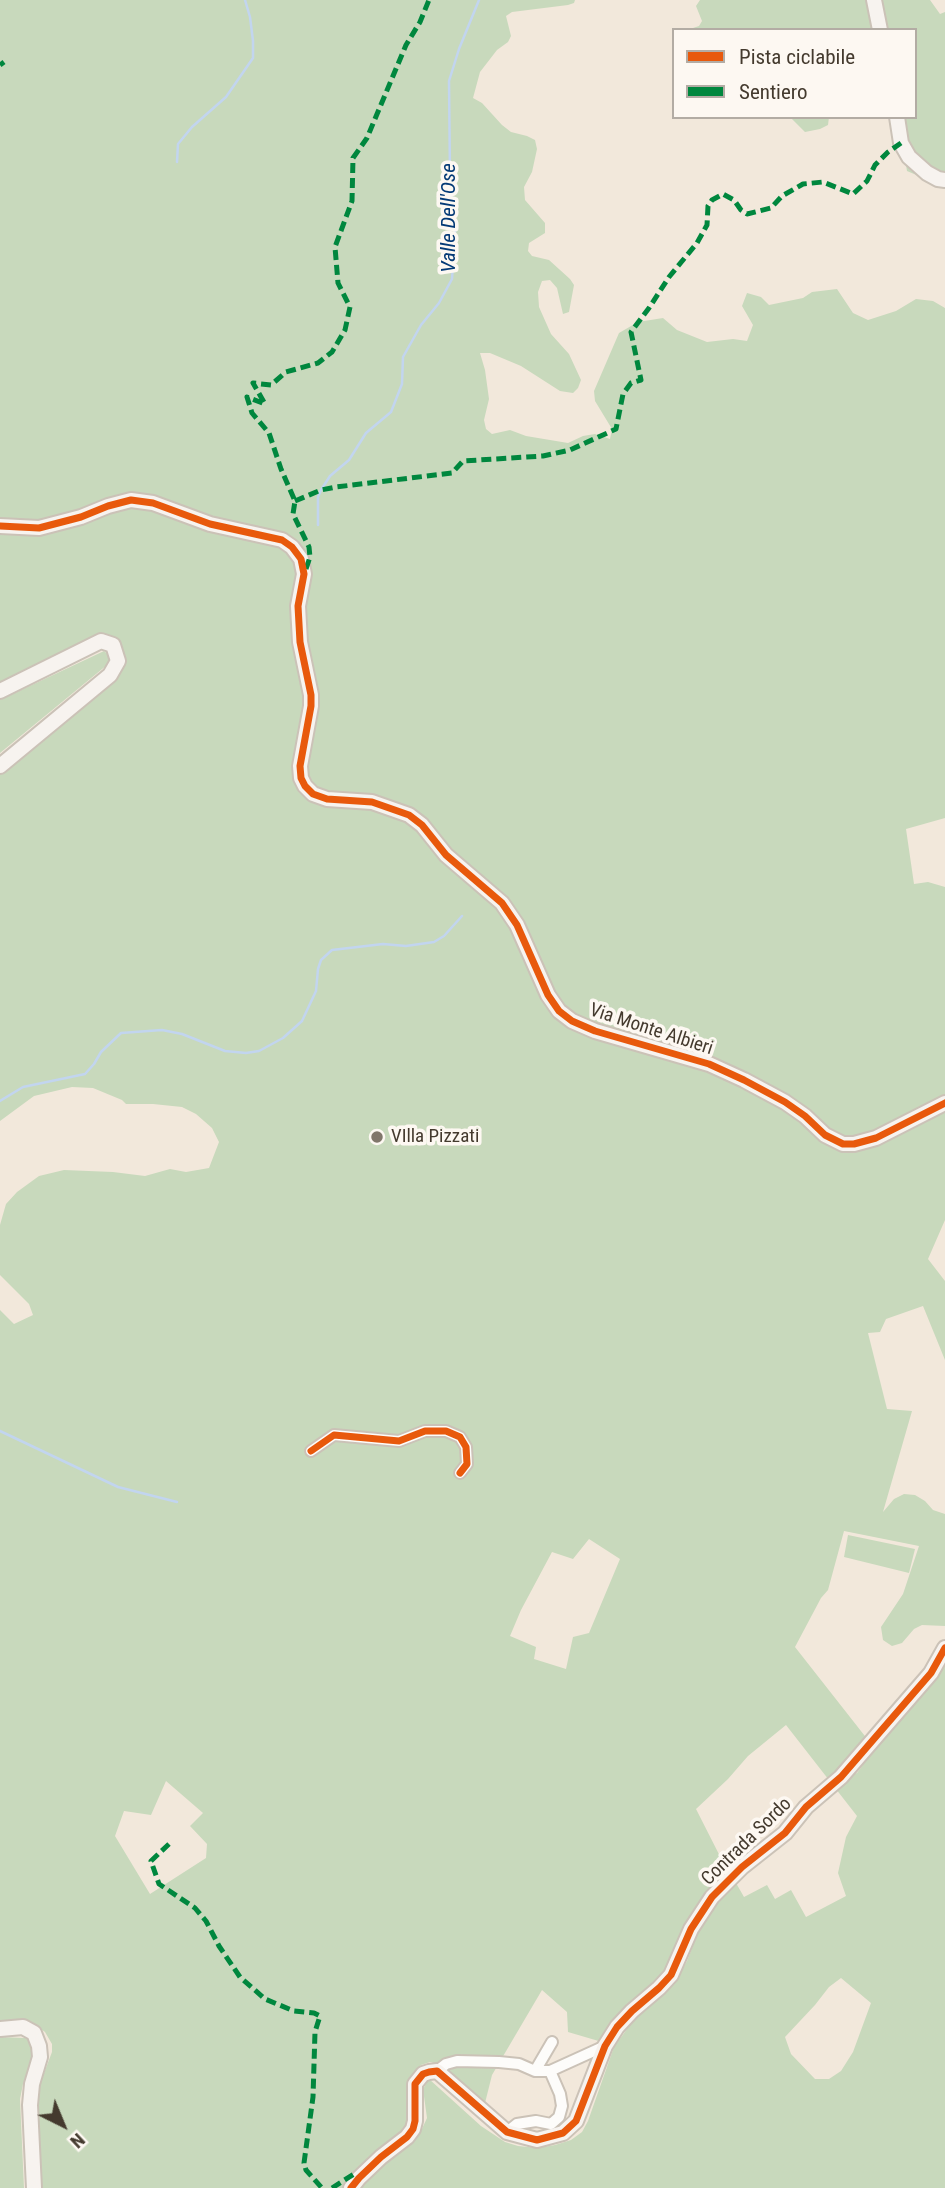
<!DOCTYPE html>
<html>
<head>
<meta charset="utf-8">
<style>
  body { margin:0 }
  #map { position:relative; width:945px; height:2188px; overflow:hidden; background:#f2e8db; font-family:"Roboto Condensed",sans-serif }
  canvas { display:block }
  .legend { position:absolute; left:672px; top:28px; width:245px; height:91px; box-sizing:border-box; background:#fdf8f2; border:2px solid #b3aca4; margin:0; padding:9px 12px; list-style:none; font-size:21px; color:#443a2e }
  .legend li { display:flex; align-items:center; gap:14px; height:35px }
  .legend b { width:35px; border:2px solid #b3aca4 }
  .north { position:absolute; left:28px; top:2090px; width:70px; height:70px; -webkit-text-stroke:5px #fdf8f2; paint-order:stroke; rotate:137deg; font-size:19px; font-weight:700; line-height:28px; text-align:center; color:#443a2e }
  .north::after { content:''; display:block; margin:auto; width:24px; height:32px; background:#443a2e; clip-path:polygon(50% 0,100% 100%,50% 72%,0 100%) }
</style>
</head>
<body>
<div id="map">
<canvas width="945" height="2188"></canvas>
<ul class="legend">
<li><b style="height:9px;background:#e8590c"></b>Pista ciclabile</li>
<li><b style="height:9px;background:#00873e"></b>Sentiero</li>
</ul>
<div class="north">N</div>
</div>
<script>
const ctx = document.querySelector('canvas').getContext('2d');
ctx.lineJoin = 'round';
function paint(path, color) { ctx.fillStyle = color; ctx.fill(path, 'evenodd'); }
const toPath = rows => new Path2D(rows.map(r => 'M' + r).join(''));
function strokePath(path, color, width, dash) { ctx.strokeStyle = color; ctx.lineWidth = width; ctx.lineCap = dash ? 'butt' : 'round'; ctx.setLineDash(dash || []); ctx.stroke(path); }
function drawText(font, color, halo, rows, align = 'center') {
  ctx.font = font + ' "Roboto Condensed",sans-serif'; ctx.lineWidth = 7; ctx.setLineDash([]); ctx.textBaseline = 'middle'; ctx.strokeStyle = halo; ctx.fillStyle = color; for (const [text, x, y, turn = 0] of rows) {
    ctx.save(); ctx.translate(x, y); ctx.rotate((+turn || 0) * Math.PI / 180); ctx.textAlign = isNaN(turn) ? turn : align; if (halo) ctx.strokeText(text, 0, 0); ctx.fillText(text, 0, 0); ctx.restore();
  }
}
paint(toPath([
  [0,0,575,0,574,3,568,5,512,12,506,16,511,36,508,42,497,50,480,72,473,98,482,103,502,125,511,132,527,136,535,140,537,149,532,172,524,187,525,200,545,223,545,233,529,243,528,251,532,256,549,260,570,279,574,285,569,312,563,314,557,288,550,280,542,281,538,292,539,307,551,334,569,354,581,380,578,388,573,393,560,391,521,366,490,353,480,353,485,370,489,399,484,420,486,429,492,434,510,430,526,436,568,443,583,436,595,434,610,439,612,429,595,401,594,391,619,333,638,322,663,318,677,330,707,342,733,339,747,341,753,325,742,306,747,293,761,297,769,305,803,298,812,292,837,289,853,313,868,320,896,311,916,299,933,301,945,308,945,818,906,829,914,884,928,882,945,887,945,1220,928,1259,945,1281,945,1360,923,1306,886,1319,880,1332,868,1333,887,1409,912,1411,883,1512,894,1499,904,1494,915,1495,925,1501,933,1510,945,1514,945,1626,922,1625,914,1629,902,1643,892,1646,883,1640,881,1627,903,1594,919,1546,844,1531,828,1590,821,1598,795,1647,868,1740,832,1781,857,1773,888,1731,931,1686,945,1666,945,2188,359,2188,421,2131,427,2118,423,2089,429,2079,481,2126,505,2142,518,2146,538,2148,555,2145,571,2140,582,2132,588,2121,614,2047,635,2018,675,1983,687,1961,701,1925,711,1910,736,1883,744,1897,767,1885,775,1899,791,1890,806,1917,846,1896,838,1873,846,1837,857,1816,786,1725,748,1756,728,1779,696,1809,729,1874,703,1898,686,1928,674,1965,602,2042,568,2032,567,2012,542,1990,492,2075,484,2107,434,2063,430,2062,421,2065,415,2075,412,2122,395,2140,365,2165,343,2188,40,2188,35,2107,38,2089,52,2052,52,2044,45,2032,34,2024,0,2022,0,1310,14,1324,33,1315,29,1304,0,1275,0,1225,6,1204,17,1192,39,1176,64,1170,113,1172,145,1176,170,1169,186,1172,209,1168,219,1142,212,1128,196,1114,182,1107,153,1104,126,1104,122,1100,93,1088,72,1087,34,1096,0,1121,0,774,114,680,123,669,125,662,122,647,117,640,110,636,102,635,0,683],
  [589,1539,620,1559,589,1633,573,1637,566,1669,534,1659,536,1647,510,1636,521,1610,552,1552,573,1559],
  [166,1781,203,1813,190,1826,207,1844,206,1858,150,1894,115,1836,124,1811,151,1815],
  [841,1978,871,2003,853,2052,841,2071,829,2079,815,2079,791,2054,785,2037,815,2005,829,1987],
  [700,0,930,0,940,14,945,12,945,186,940,185,907,171,898,117,915,117,915,30,687,30,699,26,702,21,696,6],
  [790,117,829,117,828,125,820,129,805,132],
  [104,651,109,655,110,659,107,665,0,753,0,700],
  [848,1535,915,1549,909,1573,844,1557],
  [0,2037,25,2038,30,2040,37,2049,23,2084,20,2099,24,2188,0,2188]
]), '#c8d9bc');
strokePath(toPath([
  [177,162,178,144,192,127,226,97,253,58,253,41,250,17,245,0],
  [318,525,318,497,321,490,330,476,349,460,366,433,391,412,402,384,403,357,421,325,439,303,452,279,455,231,450,176,449,81,459,49,479,0],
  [0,1101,23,1087,85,1074,94,1064,101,1052,121,1033,162,1030,182,1034,225,1051,246,1053,259,1051,283,1038,302,1021,316,991,318,969,321,960,332,950,383,944,406,946,434,942,444,936,462,916],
  [0,1431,118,1487,177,1502]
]), '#c2d5ef', 2.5);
const street = toPath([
  [311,1451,334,1435,399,1441,425,1431,446,1431,460,1437,466,1447,467,1464,460,1473],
  [437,2071,446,2064,457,2061,499,2062,519,2064,535,2071,550,2071,605,2046],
  [535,2071,552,2042],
  [507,2132,517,2124,536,2121,551,2124,559,2117,562,2106,560,2094,550,2071]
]);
const secondary = toPath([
  [874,0,880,30],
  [897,117,901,143,909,157,927,173,938,179,945,180],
  [0,526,39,528,81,517,108,506,131,500,153,503,210,524,282,540,292,547,301,559,304,574,298,606,300,642,311,695,311,706,300,766,301,778,305,786,313,794,327,799,372,802,409,815,422,825,446,855,502,903,517,925,548,995,559,1011,572,1021,595,1031,709,1064,744,1080,785,1102,805,1116,825,1135,843,1144,854,1144,876,1138,945,1103],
  [0,691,101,641,113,645,118,661,110,675,0,766],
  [0,2029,23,2027,34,2033,39,2046,40,2057,32,2084,30,2105,34,2188],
  [351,2188,359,2178,381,2157,407,2137,413,2129,415,2121,415,2084,423,2074,429,2072,437,2071,507,2132,537,2140,563,2133,576,2121,605,2046,617,2027,632,2011,659,1988,671,1975,691,1929,712,1897,742,1867,785,1833,806,1807,841,1777,931,1673,945,1648]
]);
strokePath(street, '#cbc2b7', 14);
strokePath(secondary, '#cbc2b7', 18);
strokePath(street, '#fdfcfa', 10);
strokePath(secondary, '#f7f3ef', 14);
strokePath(toPath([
  [0,65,4,62],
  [295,501,321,490,336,487,452,473,463,461,543,456,570,450,616,429,623,394,631,383,641,380,631,332,649,308,669,277,697,243,707,225,708,206,712,200,723,194,734,200,741,210,747,214,771,208,782,196,803,184,823,182,853,194,867,181,875,165,888,152,901,143],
  [306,569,310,557,309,547,293,514,295,501,281,469,269,433,252,413,247,397,265,404,253,383,271,385,286,372,318,363,332,352,345,330,350,307,338,283,335,247,352,201,353,158,367,138,406,45,420,22,429,0],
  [169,1844,151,1861,159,1884,195,1908,206,1921,219,1946,240,1977,265,1999,294,2011,314,2013,320,2016,315,2032,313,2097,304,2163,306,2170,322,2188],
  [332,2188,357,2172]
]), '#00873e', 5, [10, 5]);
strokePath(toPath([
  [0,526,39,528,81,517,108,506,131,500,153,503,210,524,282,540,292,547,301,559,304,574,298,606,300,642,311,695,311,706,300,766,301,778,305,786,313,794,327,799,372,802,409,815,422,825,446,855,502,903,517,925,548,995,559,1011,572,1021,595,1031,709,1064,744,1080,785,1102,805,1116,825,1135,843,1144,854,1144,876,1138,945,1103],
  [311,1451,334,1435,399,1441,425,1431,446,1431,460,1437,466,1447,467,1464,460,1473],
  [351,2188,359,2178,381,2157,407,2137,413,2129,415,2121,415,2084,423,2074,429,2072,437,2071,507,2132,537,2140,563,2133,576,2121,605,2046,617,2027,632,2011,659,1988,671,1975,691,1929,712,1897,742,1867,785,1833,806,1807,841,1777,931,1673,945,1648]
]), '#e8590c', 7);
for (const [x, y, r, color] of [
  [377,1137,7,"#81776b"]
]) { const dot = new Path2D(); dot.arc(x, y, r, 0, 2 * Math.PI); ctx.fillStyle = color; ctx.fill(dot); strokePath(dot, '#fdf8f2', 2.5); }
drawText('19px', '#443a2e', '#fdf8f2', [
  ["Via Monte Albieri",651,1030,18],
  ["Contrada Sordo",747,1842,-44]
]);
drawText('19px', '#443a2e', '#fdf8f2', [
  ["VIlla Pizzati",391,1137]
], 'left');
drawText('italic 21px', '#043a76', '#fdf8f2', [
  ["Valle Dell'Ose",450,218,-90]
]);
</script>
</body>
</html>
